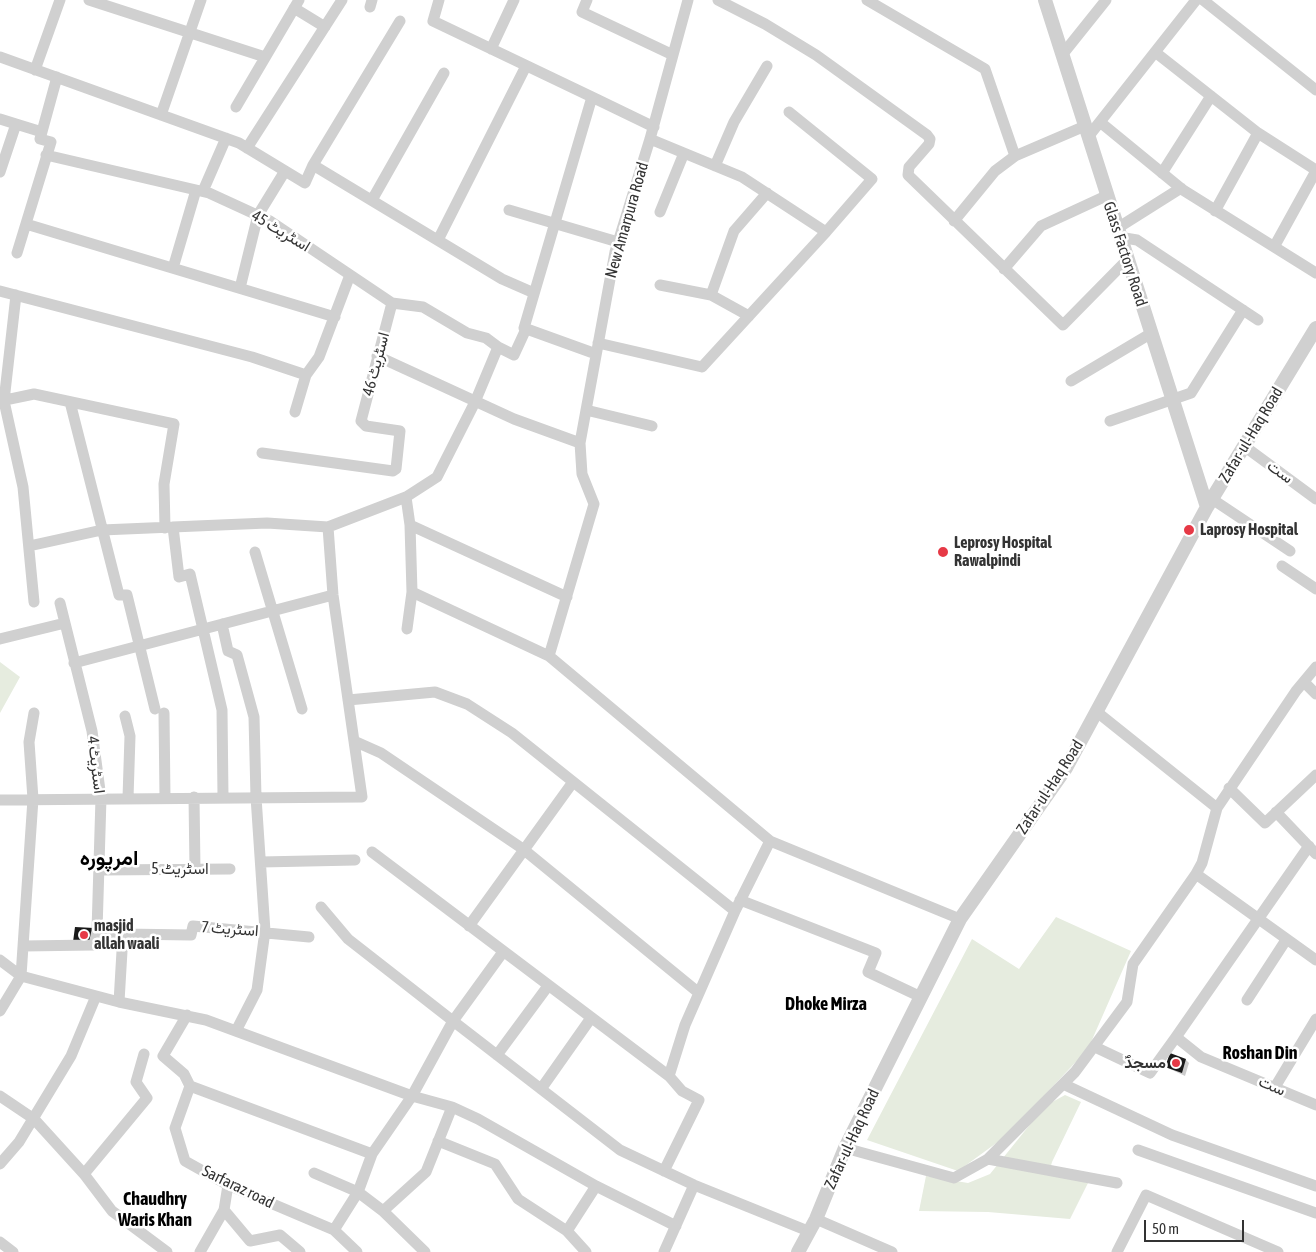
<!DOCTYPE html>
<html>
<head>
<meta charset="utf-8">
<style>
  body { margin:0 }
  #map { position:relative; width:1316px; height:1252px; overflow:hidden; background:#fff; font-family:"Asap Condensed",sans-serif }
  canvas { display:block }
  .scale { position:absolute; left:1144px; top:1220px; width:100px; height:22px; box-sizing:border-box; border:2px solid #333; border-top:0; padding-left:6px; font-size:15px; line-height:18px; white-space:nowrap; color:#333; -webkit-text-stroke:4px #fff; paint-order:stroke }
</style>
</head>
<body>
<div id="map">
<canvas width="1316" height="1252"></canvas>
<div class="scale">50 m</div>
</div>
<script>
const ctx = document.querySelector('canvas').getContext('2d');
ctx.lineJoin = 'round';
function paint(path, color) { ctx.fillStyle = color; ctx.fill(path, 'evenodd'); }
const toPath = rows => new Path2D(rows.map(r => 'M' + r).join(''));
function strokePath(path, color, width, dash) { ctx.strokeStyle = color; ctx.lineWidth = width; ctx.lineCap = dash ? 'butt' : 'round'; ctx.setLineDash(dash || []); ctx.stroke(path); }
function drawText(font, color, halo, rows, align = 'center') {
  ctx.font = font + ' "Asap Condensed",Vazirmatn,sans-serif'; ctx.lineWidth = 5; ctx.setLineDash([]); ctx.textBaseline = 'middle'; ctx.strokeStyle = halo; ctx.fillStyle = color; for (const [text, x, y, turn = 0] of rows) {
    ctx.save(); ctx.translate(x, y); ctx.rotate((+turn || 0) * Math.PI / 180); ctx.textAlign = isNaN(turn) ? turn : align; if (halo) ctx.strokeText(text, 0, 0); ctx.fillText(text, 0, 0); ctx.restore();
  }
}
paint(toPath([
  [0,662,20,677,0,713],
  [1056,917,1131,951,1088,1049,1006,1136,958,1171,867,1140,972,939,1019,969],
  [1065,1095,1081,1102,1052,1162,1049,1173,1088,1183,1070,1219,988,1212,919,1211,926,1176,968,1183,990,1174,1045,1106]
]), '#e6ecdf');
paint(toPath([
  [1186,1060,1189,1063,1185,1076,1166,1067]
]), '#0003');
paint(toPath([
  [75,927,94,928,92,942,73,942],
  [1170,1053,1186,1059,1182,1073,1165,1067]
]), '#1a1a1a');
strokePath(toPath([
  [89,0,265,57],
  [439,0,433,21,592,97],
  [587,0,582,12,673,55],
  [688,0,650,139,615,252,580,443,582,474,594,504,549,656,770,841],
  [718,0,765,24,816,55,927,135,930,139,929,144,909,167,908,175,1063,325,1126,261],
  [867,0,985,69,1015,156,1085,126],
  [1203,0,1316,90],
  [370,7,372,0],
  [294,8,325,27],
  [400,21,313,165,502,279,534,293],
  [491,49,514,0],
  [1155,52,1258,133,1316,170],
  [1062,55,1106,0],
  [0,57,239,143,305,183,313,165],
  [35,70,60,0],
  [236,107,299,0],
  [789,112,872,179,826,232],
  [161,115,201,0],
  [0,119,16,124,0,172],
  [1100,122,1183,190,1316,273],
  [16,124,42,132],
  [1088,137,1196,0],
  [247,148,342,0],
  [46,155,209,193,270,221,392,303,423,307,467,333,486,338,498,347],
  [715,166,734,122,767,66],
  [1162,173,1211,96],
  [203,191,226,138],
  [372,200,444,73],
  [509,210,618,242],
  [1215,211,1258,133],
  [660,212,684,153],
  [954,221,995,171,1015,156],
  [26,224,335,317],
  [1116,229,1181,188],
  [1119,237,1137,240,1258,320],
  [438,240,526,66],
  [1274,247,1316,171],
  [17,253,51,142,40,139,57,77],
  [173,268,196,190],
  [1004,269,1041,226,1106,196],
  [660,285,711,295,749,316],
  [240,288,258,215,285,171],
  [0,291,252,357,306,375],
  [16,295,4,401,23,487,34,602],
  [711,295,734,231,767,193],
  [598,343,702,367,826,232,742,177,650,139],
  [596,354,524,328,592,97,654,127],
  [377,356,514,419,580,443],
  [1071,381,1150,334],
  [0,401,34,394,174,424,164,484,165,528],
  [70,402,119,595,127,595,155,709],
  [586,410,652,426],
  [295,412,306,375,319,357,350,275],
  [1110,421,1191,393,1243,310],
  [1244,446,1316,499],
  [262,453,393,471,396,469,400,431,366,426,361,421,392,303],
  [406,497,410,525,412,592,407,629],
  [1212,499,1290,551],
  [410,525,567,597],
  [173,527,179,577,190,574,222,710,223,797],
  [29,546,102,530,267,523,328,527,406,497,437,477,475,402,498,347,514,355,526,329],
  [255,552,302,709],
  [1282,566,1316,589],
  [412,592,549,656],
  [222,624,228,651,237,655,254,717,256,797,265,931,257,990,236,1031],
  [0,639,65,623],
  [74,663,333,595],
  [1304,682,1316,694],
  [348,700,435,692,467,704,512,733,735,911],
  [1097,712,1217,808],
  [34,713,29,742,33,799,21,976,119,1002,206,1020,412,1096,452,1107,478,1119,596,1186,676,1226],
  [164,713,165,798],
  [125,716,130,736,128,798],
  [354,741,381,753,523,849,699,993],
  [1229,788,1265,823,1316,775],
  [194,797,195,869],
  [0,800,362,797,333,595,328,527],
  [1276,812,1316,854],
  [1309,846,1176,1037,1201,1057,1316,1105],
  [372,852,669,1076,682,1091,699,1100,664,1171],
  [261,862,355,860],
  [100,870,230,869],
  [1196,874,1316,960],
  [740,900,876,953,868,972,921,997],
  [321,907,348,939,453,1021,503,952],
  [469,926,573,782],
  [97,931,123,934,191,935,193,926,309,937],
  [23,946,94,945,97,931,101,798,92,731,60,603],
  [0,960,21,976,0,1011],
  [1247,1000,1286,940],
  [119,1002,123,934],
  [187,1015,163,1056,184,1074,190,1086,372,1154],
  [1095,1047,1150,1073,1176,1037],
  [497,1055,548,986],
  [669,1076,685,1025,735,911,770,841,960,919],
  [1063,1084,1172,1135,1316,1186],
  [190,1086,175,1128,185,1161,228,1185,334,1230,357,1252],
  [1275,1087,1316,1019],
  [541,1089,591,1018],
  [0,1096,34,1119,84,1174,112,1211,167,1252],
  [438,1141,495,1164,518,1199,567,1231,586,1252],
  [845,1148,954,1178,988,1159,1075,1072,1127,1002,1133,964,1196,874,1202,863,1217,808,1296,691,1316,667],
  [1138,1150,1316,1213],
  [988,1159,1117,1183],
  [0,1164,19,1142,71,1056,96,996],
  [314,1173,358,1192,383,1211,425,1252],
  [84,1174,147,1098,136,1082,144,1054],
  [228,1185,224,1210,250,1241,280,1235,300,1252],
  [383,1211,426,1172,452,1107],
  [816,1219,892,1252],
  [334,1230,358,1192,372,1154,412,1096,453,1021,620,1150,694,1185,808,1231],
  [567,1231,596,1186],
  [0,1242,13,1252],
  [200,1252,224,1210],
  [664,1252,694,1185],
  [1117,1252,1146,1195,1278,1252]
]), '#d0d0d0', 11);
strokePath(toPath([
  [1045,0,1207,507],
  [798,1252,816,1219,845,1148,960,919,1066,768,1207,507,1316,328]
]), '#d0d0d0', 14);
for (const [x, y, r, color] of [
  [1189,530,6,"#e63946"],
  [943,552,6,"#e63946"],
  [84,935,5,"#e63946"],
  [1176,1063,5,"#e63946"]
]) { const dot = new Path2D(); dot.arc(x, y, r, 0, 2 * Math.PI); ctx.fillStyle = color; ctx.fill(dot); strokePath(dot, '#fff', 2); }
drawText('16px', '#333', '#fff', [
  ["New Amarpura Road",627,220,-74],
  ["اسٹریٹ 45",281,231,31],
  ["Glass Factory Road",1125,254,72],
  ["اسٹریٹ 46",376,364,-75],
  ["Zafar-ul-Haq Road",1251,435,-59],
  ["ست",1280,472,36],
  ["اسٹریٹ 4",96,765,83],
  ["Zafar-ul-Haq Road",1050,787,-57],
  ["اسٹریٹ 5",180,869],
  ["اسٹریٹ 7",230,929,4],
  ["ست",1272,1086,23],
  ["Zafar-ul-Haq Road",852,1139,-65],
  ["Sarfaraz road",238,1187,26]
]);
drawText('bold 16px', '#333', '#fff', [
  ["Laprosy Hospital",1200,530],
  ["Leprosy Hospital",954,543],
  ["Rawalpindi",954,561],
  ["masjid",94,926],
  ["allah waali",94,944],
  ["ؐمسجد",1166,1063,"right"]
], 'left');
drawText('bold 18px', '#000', '#fff', [
  ["Dhoke Mirza",826,1004],
  ["Roshan Din",1260,1053],
  ["Chaudhry",155,1199],
  ["Waris Khan",155,1220]
]);
drawText('bold 21px', '#000', '#fff', [
  ["امرپورہ",109,858]
]);
</script>
</body>
</html>
